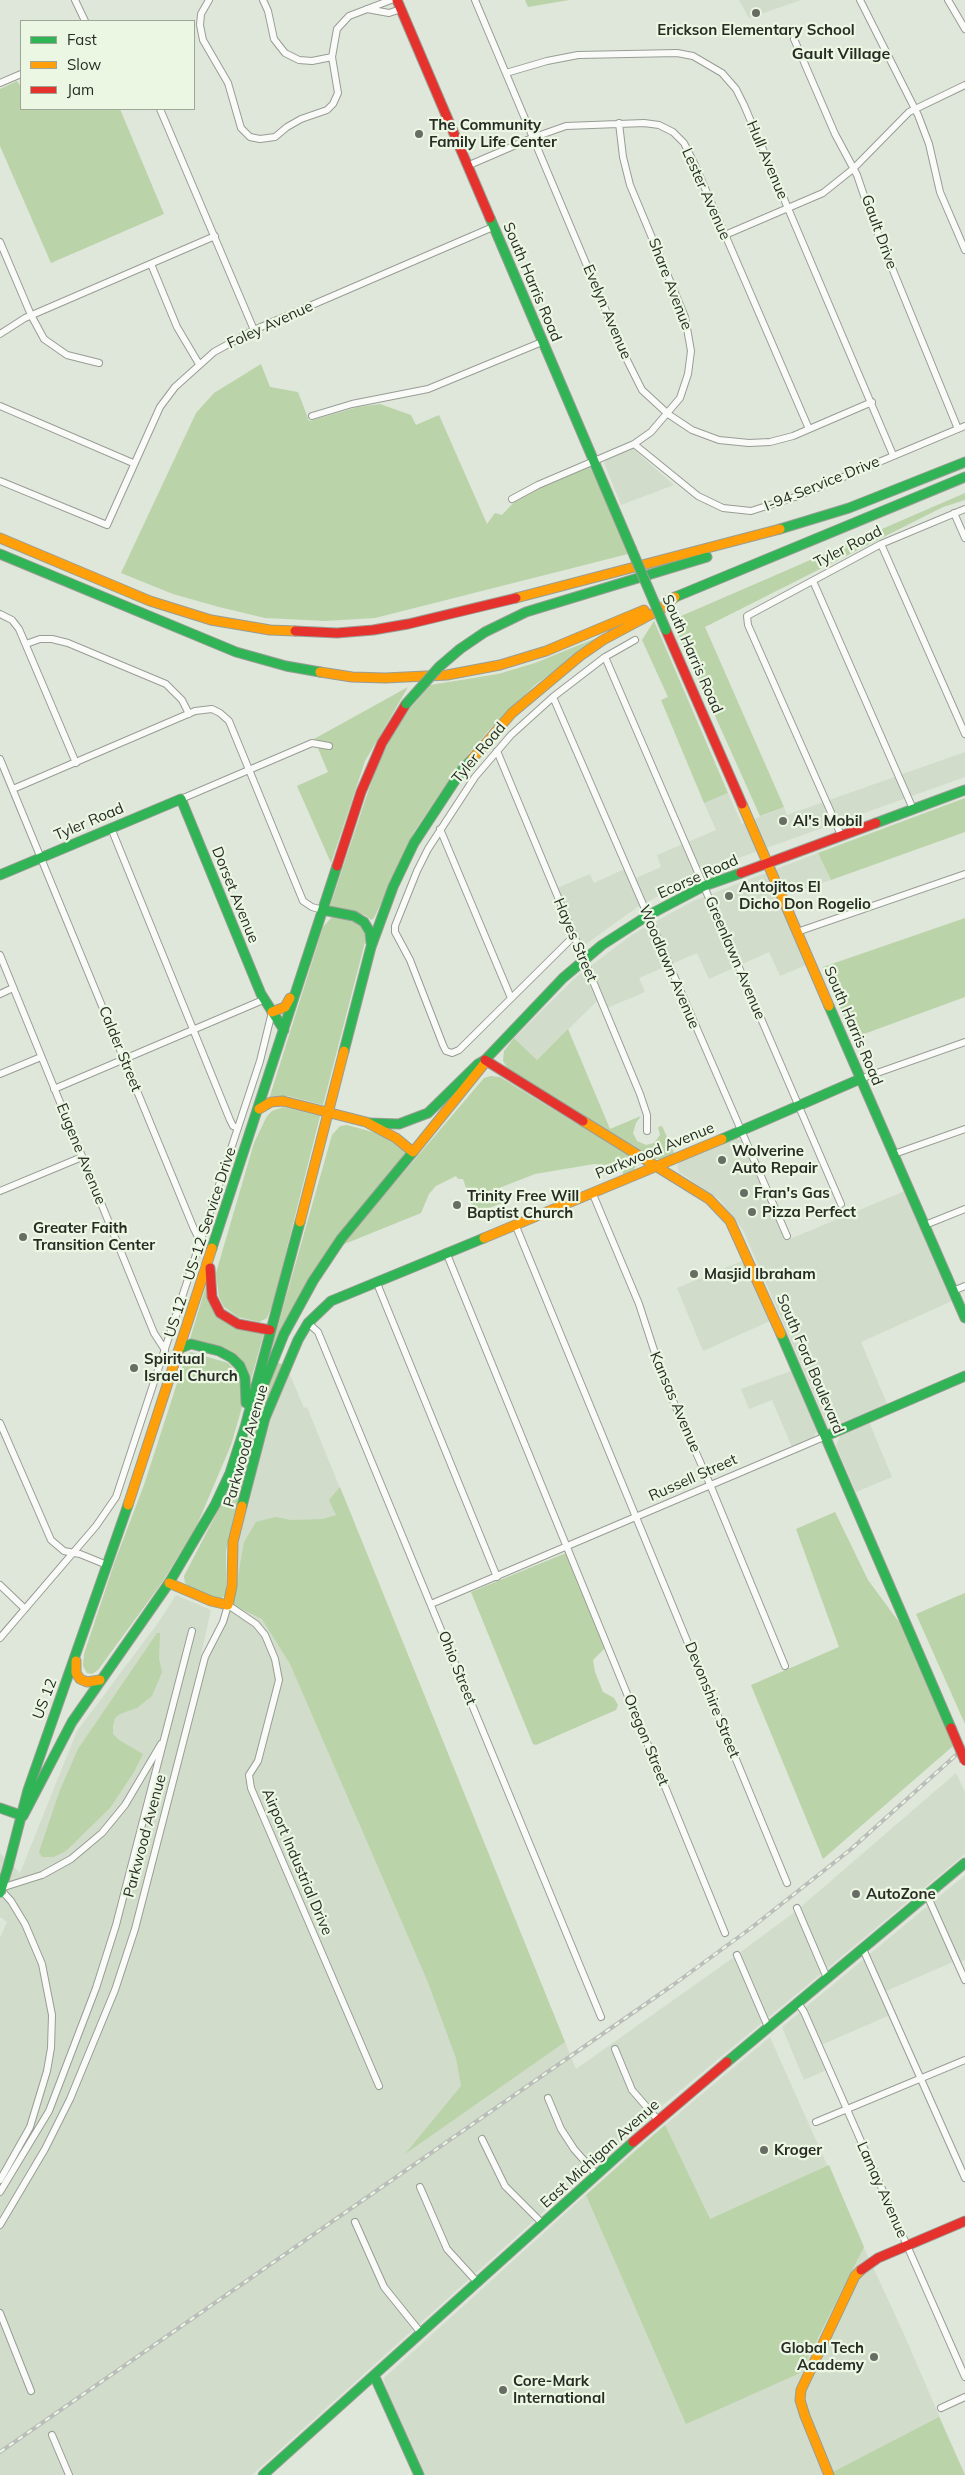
<!DOCTYPE html>
<html>
<head>
<meta charset="utf-8">
<style>
  body { margin:0 }
  #map { position:relative; width:965px; height:2475px; overflow:hidden; background:#dfe6da; font-family:Mulish,sans-serif }
  canvas { display:block }
  .legend { position:absolute; left:20px; top:20px; width:175px; height:90px; box-sizing:border-box; background:#ebf7e3; border:1px solid #9da697; margin:0; padding:6px 9px; list-style:none; font-size:15px; color:#282c25 }
  .legend li { display:flex; align-items:center; gap:10px; height:25px }
  .legend b { width:25px; border:1px solid #9da697 }
</style>
</head>
<body>
<div id="map">
<canvas width="965" height="2475"></canvas>
<ul class="legend">
<li><b style="height:6px;background:#30b455"></b>Fast</li>
<li><b style="height:6px;background:#ff9f0a"></b>Slow</li>
<li><b style="height:6px;background:#e5322d"></b>Jam</li>
</ul>
</div>
<script>
const ctx = document.querySelector('canvas').getContext('2d');
ctx.lineJoin = 'round';
function paint(path, color) { ctx.fillStyle = color; ctx.fill(path, 'evenodd'); }
const toPath = rows => new Path2D(rows.map(r => 'M' + r).join(''));
function strokePath(path, color, width, dash) { ctx.strokeStyle = color; ctx.lineWidth = width; ctx.lineCap = dash ? 'butt' : 'round'; ctx.setLineDash(dash || []); ctx.stroke(path); }
function drawText(font, color, halo, rows, align = 'center') {
  ctx.font = font + ' Mulish,sans-serif'; ctx.lineWidth = 4.5; ctx.setLineDash([]); ctx.textBaseline = 'middle'; ctx.strokeStyle = halo; ctx.fillStyle = color; for (const [text, x, y, turn = 0] of rows) {
    ctx.save(); ctx.translate(x, y); ctx.rotate((+turn || 0) * Math.PI / 180); ctx.textAlign = isNaN(turn) ? turn : align; if (halo) ctx.strokeText(text, 0, 0); ctx.fillText(text, 0, 0); ctx.restore();
  }
}
paint(toPath([
  [739,0,801,0,749,18],
  [632,448,674,485,621,505,604,463,607,459],
  [965,752,965,777,730,861,692,878,636,908,575,952,552,890,590,874,594,883,629,867,634,879,661,867,657,855,716,830,704,803,728,793,742,824,784,807,787,815],
  [818,853,831,880,777,898,806,965,780,976,769,952,709,979,697,953,639,978,645,992,607,1008,603,998,597,1001,537,1060,514,1038,576,977,633,934,693,901],
  [736,1137,742,1142,785,1241,905,1191,952,1301,861,1342,888,1406,838,1427,827,1424,743,1230,720,1200,679,1172,677,1166,681,1160],
  [744,1260,770,1321,703,1351,677,1288],
  [286,1371,290,1375,304,1408,307,1407,576,2069,730,1960,796,1911,956,1773,965,1792,965,1854,652,2114,252,2475,0,2475,0,1938,7,1922,0,1917,0,1853,20,1873,77,1731,158,1623,176,1595,211,1610,169,1797,209,1655,222,1630,235,1550,265,1431],
  [791,1371,817,1431,813,1438,792,1447,772,1400,749,1409,741,1389],
  [869,1422,892,1477,856,1492,836,1446,841,1434],
  [965,1875,965,1960,954,1965,953,1962,886,1991,895,2013,821,2045,831,2068,804,2080,782,2027],
  [770,2037,869,2259,856,2268,847,2282,819,2339,799,2388,826,2475,424,2475,385,2386,384,2378,633,2152],
  [872,2265,902,2330,965,2475,832,2475,804,2403,805,2386,861,2273]
]), '#d1ddca');
paint(toPath([
  [525,0,569,0,528,7],
  [17,81,21,87,21,109,120,109,164,214,51,263,0,146,0,89],
  [261,364,270,387,298,392,309,421,358,407,380,404,411,415,416,425,439,415,487,524,495,513,502,515,515,501,537,488,590,467,613,516,628,554,375,618,325,621,265,618,219,607,173,594,121,573,196,413,214,393],
  [965,493,965,500,943,507,705,627,784,807,760,816,672,620],
  [654,621,728,793,704,803,661,700,668,697,642,640],
  [601,636,535,685,488,731,460,764,414,832,374,918,371,920,365,915,330,906,376,768,391,738,409,710,430,685,498,674,535,663],
  [408,687,365,761,331,863,297,786,328,772,314,739],
  [965,798,965,832,831,880,818,853],
  [332,917,337,917,358,922,366,930,366,938,323,1105,288,1096,270,1096,323,927],
  [965,918,965,997,853,1038,823,967],
  [568,1029,610,1129,641,1116,636,1123,633,1133,637,1141,646,1145,654,1143,660,1135,658,1127,662,1126,675,1155,664,1159,655,1159,508,1069,503,1061,504,1051,514,1038,537,1060],
  [491,1076,500,1077,633,1158,637,1163,634,1170,624,1176,620,1166,594,1164,535,1174,499,1188,504,1202,475,1214,463,1179,458,1179,456,1176,436,1186,429,1194,421,1213,342,1245,484,1078],
  [283,1107,320,1116,273,1304,267,1318,259,1322,238,1317,224,1307,219,1297,216,1273,254,1143,267,1116,272,1111],
  [347,1125,380,1134,407,1152,283,1326,271,1350,332,1135,340,1126],
  [206,1286,214,1311,264,1333,250,1383,244,1366,190,1339],
  [191,1352,228,1363,236,1372,240,1380,242,1407,231,1445,197,1525,163,1581,98,1670,92,1674,87,1673,83,1666,84,1654,115,1561,144,1485,183,1365,189,1353],
  [276,1363,283,1364,236,1507,226,1551,226,1595,219,1600,192,1589,185,1583,184,1576,235,1478],
  [340,1487,565,2042,405,2154,461,2086,456,2058,427,1980,290,1664,262,1619,233,1605,244,1542,256,1522,275,1517,291,1520,323,1519,336,1515,329,1500],
  [835,1512,868,1580,899,1622,953,1746,823,1859,751,1685,839,1647,796,1529],
  [566,1553,605,1648,593,1660,595,1672,603,1692,614,1698,618,1705,616,1710,536,1745,533,1744,471,1592],
  [965,1593,965,1724,916,1614],
  [157,1633,160,1633,159,1659,162,1672,152,1696,137,1708,120,1714,115,1718,113,1726,113,1734,119,1740,143,1754,134,1772,110,1808,66,1851,54,1857,42,1857,39,1852,46,1831,60,1790,78,1749],
  [665,2125,710,2219,829,2165,864,2247,800,2373,686,2424,586,2195],
  [939,2417,965,2475,832,2475,831,2473]
]), '#bad3a8');
const street = toPath([
  [75,0,85,21],
  [209,0,201,14,200,25,203,40,228,83,241,128,250,137,260,139,275,137,287,127,301,119,327,110,333,104,338,93,332,57,337,29,349,16,391,0],
  [263,0,268,11,274,39,285,53,299,60,312,61,332,57],
  [475,0,625,356,642,390,668,414,692,430,719,440,749,443,770,442,793,436,872,402],
  [860,0,918,115,929,144,940,192,965,250],
  [948,0,965,29],
  [367,9,389,13,401,9],
  [794,39,835,134,857,175,872,219,958,429],
  [506,73,547,61,578,55,677,53,693,56,722,73,736,89,744,105,893,455],
  [0,83,21,74],
  [160,109,254,330],
  [467,166,532,138,566,126,644,123,659,125,673,132,684,143,695,165,809,429],
  [725,235,823,193,853,169,909,112,965,85],
  [0,242,31,315,44,339,67,355,99,363],
  [151,264,177,327,199,364],
  [0,334,25,318,215,236],
  [0,406,133,463],
  [312,416,352,404,428,389,542,342],
  [634,444,698,496,723,508,751,511,798,496,965,426],
  [0,481,107,525,160,407,175,387,214,352,254,330,493,227],
  [512,499,538,485,634,444,651,432,680,398,688,374,691,351,685,317,630,185,623,157,619,123],
  [954,513,965,538],
  [881,544,965,734],
  [813,581,913,809],
  [0,614,12,620,19,629,76,763],
  [26,644,40,639,52,639,68,643,166,684,182,700,189,714],
  [605,657,841,1204],
  [553,697,787,1236],
  [497,751,640,1094,647,1115,647,1131],
  [0,759,194,1229,197,1235,202,1237],
  [13,789,195,711,212,709,220,713,229,721,303,901,312,907,323,910],
  [181,799,312,743,329,746],
  [111,828,230,1120,233,1126,238,1128],
  [440,829,511,998],
  [841,835,748,625,747,616,881,544,965,509],
  [797,932,965,874],
  [574,936,459,1050,452,1053,446,1051,443,1045,410,960,395,932,395,926,417,871,428,849,475,777,511,735,553,697,605,657,635,640],
  [0,955,154,1333,165,1350],
  [0,994,13,988],
  [0,1074,41,1057],
  [860,1079,965,1042],
  [54,1089,263,1000],
  [894,1154,965,1129],
  [0,1191,82,1157],
  [592,1192,639,1304,663,1378,709,1482,785,1666],
  [515,1224,787,1883],
  [925,1225,965,1209],
  [446,1252,725,1933],
  [376,1281,497,1577],
  [953,1291,965,1286],
  [308,1323,318,1332,601,2017],
  [0,1423,51,1540,64,1551,80,1554,107,1565],
  [0,1585,25,1609],
  [431,1604,826,1436],
  [0,1638,96,1526,116,1497,260,1061,272,1012],
  [42,1875,71,1859,102,1833,125,1805,161,1744],
  [927,1895,965,1980],
  [797,1908,827,1978],
  [863,1949,965,2178],
  [737,1955,768,2027],
  [798,2003,804,2012,965,2377],
  [615,2049,632,2090,658,2120],
  [548,2098,561,2129,574,2149,596,2174],
  [816,2122,965,2060],
  [482,2139,505,2186,543,2224],
  [0,2180,30,2127,47,2071,51,2048,52,2015,42,1964,25,1924,11,1901,1,1890],
  [420,2187,447,2249,478,2283],
  [0,2192,49,2111,96,1988,116,1925,192,1631],
  [355,2222,384,2287,421,2333],
  [0,2225,45,2149,70,2099,115,1990,135,1929,205,1657,223,1622,228,1605,256,1624,265,1635,275,1659,279,1680,258,1761,249,1775,251,1788,379,2086],
  [0,2313,31,2391],
  [941,2408,965,2397],
  [52,2435,69,2475]
]);
const fast = toPath([
  [490,218,631,548],
  [780,529,849,508,965,462],
  [0,554,236,652,286,666,320,672],
  [668,600,965,477],
  [460,649,485,632,526,612,707,557],
  [876,823,965,790],
  [0,875,181,799,261,994,284,1030],
  [323,910,354,916,364,922,370,932,371,943],
  [829,1006,965,1318],
  [344,1051,371,947,393,887,414,843,462,770,472,759],
  [369,1123,399,1124,428,1113,478,1064,485,1060,563,978,602,945,647,916,704,886,741,873],
  [722,1139,860,1079],
  [212,1248,337,866],
  [781,1334,951,1728],
  [181,1348,191,1344,219,1351,232,1358,240,1366,245,1378,246,1403],
  [260,1394,284,1334,313,1281,341,1239,413,1152],
  [826,1436,965,1376],
  [242,1506,265,1418,298,1340,308,1323,331,1301,484,1238],
  [0,1808,23,1816],
  [23,1816,72,1722,169,1583,215,1505,230,1473,245,1427,300,1222],
  [8,1867,28,1790,128,1505],
  [727,2062,965,1863],
  [374,2375,419,2475],
  [263,2475,633,2142]
]);
const slow = toPath([
  [0,538,150,601,211,620,270,630,295,631],
  [516,598,780,529],
  [320,672,352,677,385,678,447,675,500,665,546,651,644,610],
  [472,759,512,713,580,656,603,640,661,609,675,597],
  [742,804,829,1006],
  [272,1012,285,1007,290,998],
  [259,1109,271,1102,283,1101,366,1122,396,1138,413,1152,484,1064],
  [583,1121,709,1199,730,1221,781,1334],
  [300,1222,344,1051],
  [484,1238,722,1139],
  [128,1505,212,1248],
  [169,1583,211,1601,228,1605,232,1586,233,1542,242,1506],
  [76,1661,76,1673,80,1679,87,1682,100,1680],
  [829,2475,805,2416,800,2400,801,2390,855,2276,861,2270]
]);
const jam = toPath([
  [397,0,490,218],
  [666,630,742,804],
  [295,631,337,633,373,630,408,624,516,598],
  [337,866,361,792,382,743,406,704],
  [741,873,876,823],
  [485,1060,583,1121],
  [210,1268,212,1297,220,1313,238,1324,270,1330],
  [633,2142,727,2062],
  [861,2270,878,2258,965,2221]
]);
strokePath(street, '#989d95', 8);
strokePath(fast, '#989d95', 11);
strokePath(slow, '#989d95', 11);
strokePath(jam, '#989d95', 11);
strokePath(street, '#fafbf9', 6);
strokePath(fast, '#30b455', 9);
strokePath(slow, '#ff9f0a', 9);
strokePath(jam, '#e5322d', 9);
const rail = toPath([
  [0,2452,673,1985,751,1928,850,1850,965,1747]
]);
strokePath(rail, '#bbbdba', 4);
strokePath(rail, '#ebf7e3', 2, [5.5]);
const streetBridge = toPath([
  [1,1888,42,1875]
]);
const fastBridge = toPath([
  [631,548,666,630],
  [406,704,439,667,460,649],
  [0,1893,8,1867]
]);
const jamBridge = toPath([
  [951,1728,965,1761]
]);
strokePath(streetBridge, '#989d95', 8, []);
strokePath(fastBridge, '#989d95', 11, []);
strokePath(jamBridge, '#989d95', 11, []);
strokePath(streetBridge, '#fafbf9', 6);
strokePath(fastBridge, '#30b455', 9);
strokePath(jamBridge, '#e5322d', 9);
for (const [x, y, r, color] of [
  [756,13,5,"#686d64"],
  [419,134,5,"#686d64"],
  [783,821,5,"#686d64"],
  [729,896,5,"#686d64"],
  [722,1160,5,"#686d64"],
  [744,1193,5,"#686d64"],
  [457,1205,5,"#686d64"],
  [752,1212,5,"#686d64"],
  [23,1237,5,"#686d64"],
  [694,1274,5,"#686d64"],
  [134,1368,5,"#686d64"],
  [856,1894,5,"#686d64"],
  [764,2150,5,"#686d64"],
  [874,2357,5,"#686d64"],
  [503,2390,5,"#686d64"]
]) { const dot = new Path2D(); dot.arc(x, y, r, 0, 2 * Math.PI); ctx.fillStyle = color; ctx.fill(dot); strokePath(dot, '#ebf7e3', 2); }
drawText('bold 15px', '#282c25', '#ebf7e3', [
  ["Erickson Elementary School",756,30,"center"],
  ["The Community",429,125],
  ["Family Life Center",429,142],
  ["Al's Mobil",793,821],
  ["Antojitos El",739,887],
  ["Dicho Don Rogelio",739,904],
  ["Wolverine",732,1151],
  ["Auto Repair",732,1168],
  ["Fran's Gas",754,1193],
  ["Trinity Free Will",467,1196],
  ["Baptist Church",467,1213],
  ["Pizza Perfect",762,1212],
  ["Greater Faith",33,1228],
  ["Transition Center",33,1245],
  ["Masjid Ibraham",704,1274],
  ["Spiritual",144,1359],
  ["Israel Church",144,1376],
  ["AutoZone",866,1894],
  ["Kroger",774,2150],
  ["Global Tech",864,2348,"right"],
  ["Academy",864,2365,"right"],
  ["Core-Mark",513,2381],
  ["International",513,2398]
], 'left');
drawText('15px', '#282c25', '#ebf7e3', [
  ["Hull Avenue",767,160,67],
  ["Lester Avenue",706,194,66],
  ["Gault Drive",879,232,70],
  ["South Harris Road",532,282,67],
  ["Share Avenue",670,284,69],
  ["Evelyn Avenue",607,312,67],
  ["Foley Avenue",270,325,-25],
  ["I-94 Service Drive",822,484,-22],
  ["Tyler Road",848,547,-27],
  ["South Harris Road",692,654,66],
  ["Tyler Road",479,753,-50],
  ["Tyler Road",89,822,-23],
  ["Ecorse Road",698,877,-24],
  ["Dorset Avenue",235,895,68],
  ["Hayes Street",575,940,67],
  ["Greenlawn Avenue",735,958,67],
  ["Woodlawn Avenue",669,967,67],
  ["South Harris Road",853,1026,67],
  ["Calder Street",120,1049,68],
  ["Parkwood Avenue",655,1151,-22],
  ["Eugene Avenue",81,1154,68],
  ["US-12 Service Drive",210,1214,-72],
  ["US 12",176,1317,-72],
  ["South Ford Boulevard",810,1364,67],
  ["Kansas Avenue",675,1402,67],
  ["Parkwood Avenue",246,1446,-74],
  ["Russell Street",693,1478,-24],
  ["Ohio Street",457,1668,68],
  ["US 12",45,1699,-69],
  ["Devonshire Street",712,1700,68],
  ["Oregon Street",646,1740,68],
  ["Parkwood Avenue",145,1836,-75],
  ["Airport Industrial Drive",297,1862,67],
  ["East Michigan Avenue",600,2154,-42],
  ["Lamay Avenue",882,2190,66]
]);
drawText('bold 16px', '#282c25', '#ebf7e3', [
  ["Gault Village",841,54]
]);
</script>
</body>
</html>
